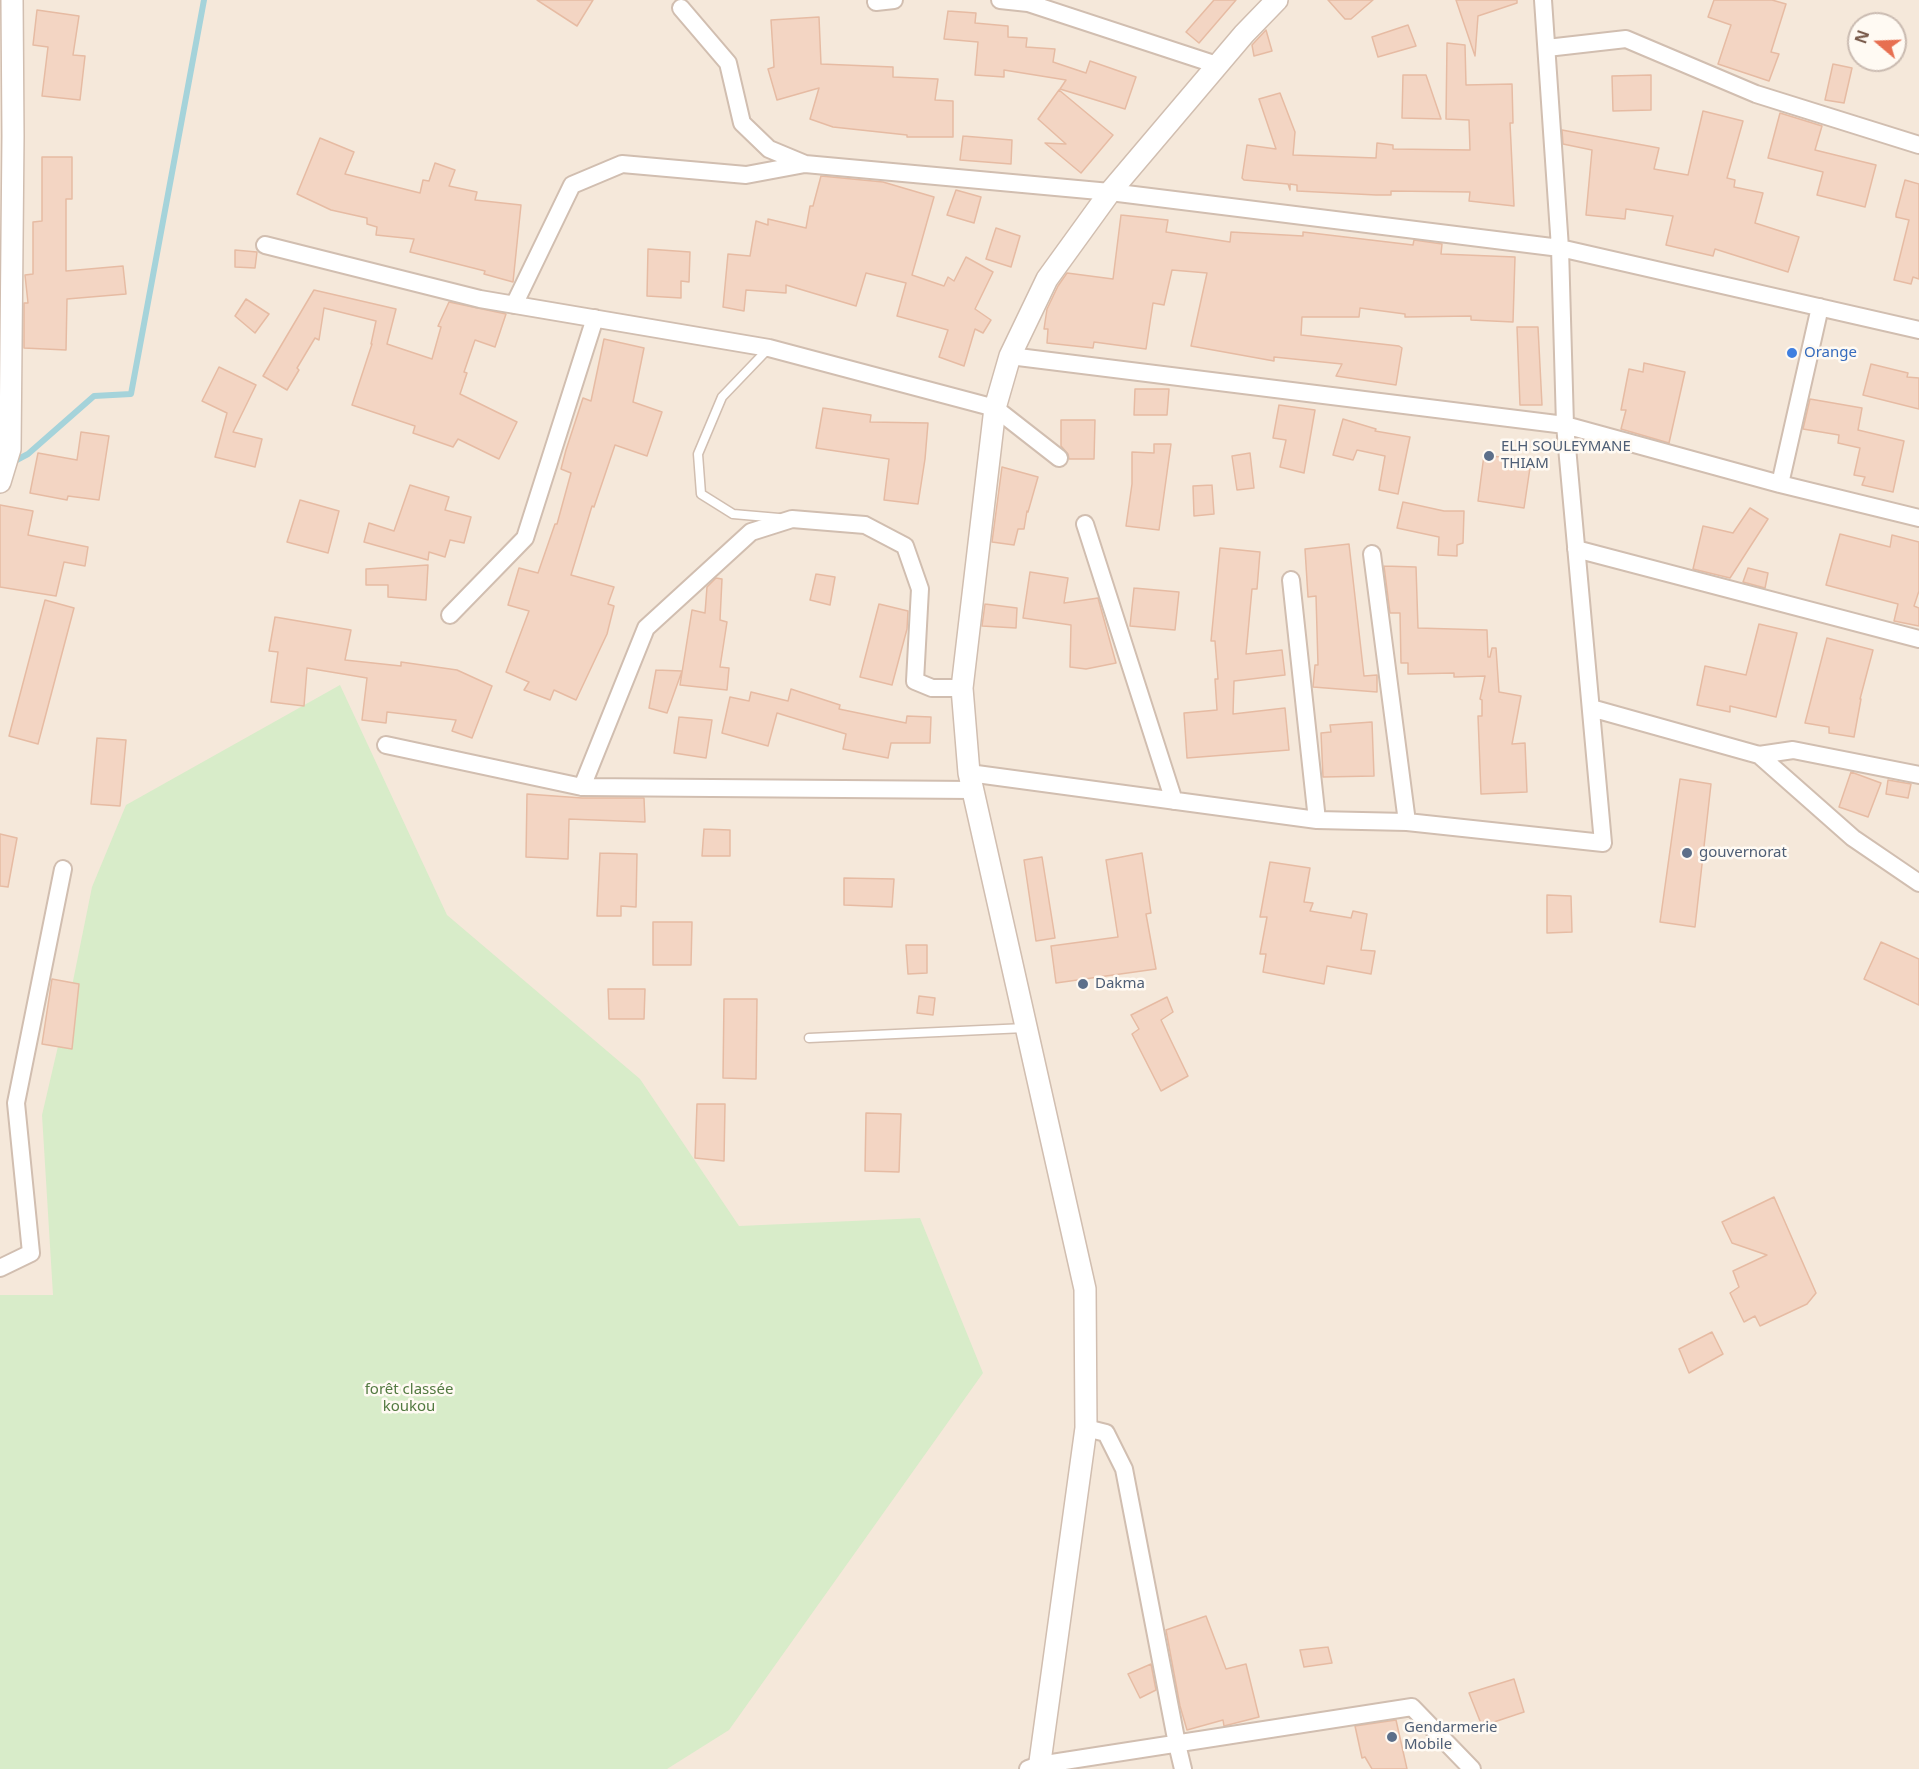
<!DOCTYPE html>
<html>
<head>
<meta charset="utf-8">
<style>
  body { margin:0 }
  #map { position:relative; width:1919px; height:1769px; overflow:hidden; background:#fdf6ec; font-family:"Noto Sans",sans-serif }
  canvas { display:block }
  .north { position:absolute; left:1847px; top:12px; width:60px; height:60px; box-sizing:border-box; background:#fffaf3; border:2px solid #cabbb1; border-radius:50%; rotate:289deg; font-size:16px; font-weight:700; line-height:24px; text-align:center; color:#7a5c4d }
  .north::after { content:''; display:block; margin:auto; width:21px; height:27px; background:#e76f51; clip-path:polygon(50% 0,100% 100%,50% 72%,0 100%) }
</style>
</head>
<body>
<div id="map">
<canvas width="1919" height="1769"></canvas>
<div class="north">N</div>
</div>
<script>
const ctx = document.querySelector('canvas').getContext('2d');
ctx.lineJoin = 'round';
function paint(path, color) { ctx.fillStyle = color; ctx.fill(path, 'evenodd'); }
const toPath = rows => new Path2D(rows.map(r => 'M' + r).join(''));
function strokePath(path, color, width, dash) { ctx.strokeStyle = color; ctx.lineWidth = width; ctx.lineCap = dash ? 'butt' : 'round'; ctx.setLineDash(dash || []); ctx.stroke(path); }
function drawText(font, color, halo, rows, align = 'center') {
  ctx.font = font + ' "Noto Sans",sans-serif'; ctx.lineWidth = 5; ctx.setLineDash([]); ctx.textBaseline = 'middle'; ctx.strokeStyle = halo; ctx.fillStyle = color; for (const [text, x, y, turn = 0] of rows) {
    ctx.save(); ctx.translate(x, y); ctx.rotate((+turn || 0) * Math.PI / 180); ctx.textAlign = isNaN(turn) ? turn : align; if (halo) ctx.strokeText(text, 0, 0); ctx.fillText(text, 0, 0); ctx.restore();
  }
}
paint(toPath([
  [0,0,1919,0,1919,1769,0,1769],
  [1859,24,1895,24,1895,60,1859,60]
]), '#f5e8da');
paint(toPath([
  [340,685,447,915,640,1079,739,1226,920,1218,983,1373,729,1730,667,1769,0,1769,0,1295,53,1295,42,1115,72,986,92,887,126,805]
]), '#d8ecc9');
strokePath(toPath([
  [11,463,28,454,94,396,131,394,204,0]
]), '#a5d3da', 6);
const building = toPath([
  [537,0,593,0,577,26,537,0],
  [1214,0,1236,0,1199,43,1186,32,1214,0],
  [1328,0,1373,0,1351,19,1345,19,1328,0],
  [1456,0,1517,0,1517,3,1478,16,1475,56,1456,0],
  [1714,0,1772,0,1786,4,1771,52,1779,54,1769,81,1718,64,1731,25,1708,17,1714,0],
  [37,10,79,16,73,55,85,56,80,100,42,96,48,47,33,45,37,10],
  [948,11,976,13,975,23,1008,26,1008,37,1027,38,1026,47,1055,49,1053,62,1086,73,1090,61,1136,77,1125,109,1060,89,1066,80,1004,70,1004,77,975,75,978,42,944,39,948,11],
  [819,17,821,64,893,67,893,77,938,79,935,100,953,101,953,137,907,137,907,135,833,127,810,119,819,88,777,100,768,69,774,67,771,20,819,17],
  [1408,25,1416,46,1378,57,1372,37,1408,25],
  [1266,30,1272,51,1254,56,1252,45,1266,30],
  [1447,43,1465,45,1466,85,1512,84,1513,123,1510,123,1514,206,1469,201,1470,192,1391,191,1391,195,1376,195,1317,192,1297,191,1297,185,1290,184,1290,190,1288,184,1244,180,1242,178,1247,145,1276,149,1259,99,1280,93,1295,132,1293,155,1376,158,1377,143,1393,145,1393,149,1470,150,1469,120,1446,119,1447,43],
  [1833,64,1852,68,1844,103,1825,100,1833,64],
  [1403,75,1426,75,1441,119,1402,118,1403,75],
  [1651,75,1651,110,1613,111,1612,76,1651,75],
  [1059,90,1113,135,1081,173,1045,143,1066,144,1038,119,1059,90],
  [1703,111,1743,121,1727,178,1735,180,1734,187,1763,193,1755,223,1799,237,1788,272,1715,249,1713,256,1666,245,1673,216,1626,209,1625,219,1586,215,1592,150,1563,144,1562,130,1659,148,1654,169,1688,175,1703,111],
  [1780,113,1822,126,1815,150,1876,165,1865,207,1817,195,1823,172,1768,158,1780,113],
  [963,136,1012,140,1011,164,960,160,963,136],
  [320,138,354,152,345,174,420,193,423,180,429,181,435,163,455,170,449,186,477,192,475,200,521,205,513,282,484,274,485,271,410,252,414,239,376,235,377,227,367,224,367,218,331,210,297,194,320,138],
  [42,157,72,157,72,199,66,199,66,271,123,266,126,294,67,299,66,350,24,348,24,303,28,303,25,275,33,274,33,222,42,221,42,157],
  [821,176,883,182,934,197,912,275,944,286,948,277,954,281,966,257,993,272,975,309,991,320,983,333,975,329,964,366,939,357,948,330,897,316,906,283,866,273,856,306,786,285,786,293,746,290,744,311,723,307,728,254,750,256,756,221,768,225,768,219,806,228,810,206,813,206,821,176],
  [1905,180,1919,184,1919,279,1913,277,1911,284,1894,280,1909,220,1896,217,1896,214,1905,180],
  [956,190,981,197,974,223,947,215,956,190],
  [1121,215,1168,220,1166,232,1230,242,1231,232,1303,236,1303,232,1413,245,1414,240,1442,244,1441,254,1515,257,1513,322,1471,320,1471,316,1405,317,1405,314,1360,308,1359,317,1302,317,1301,335,1399,346,1402,348,1396,385,1336,376,1342,364,1274,357,1274,361,1191,346,1207,273,1172,270,1164,305,1153,303,1146,349,1094,342,1093,348,1047,343,1048,329,1044,329,1047,309,1058,286,1067,273,1113,279,1121,215],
  [996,228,1020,236,1011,267,986,259,996,228],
  [648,249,690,252,689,282,681,281,681,298,647,296,648,249],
  [235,250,257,252,255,268,235,267,235,250],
  [314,290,396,309,387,344,432,359,441,327,438,326,449,302,506,314,495,347,475,340,464,372,467,373,460,394,517,422,499,459,458,439,453,447,413,433,415,426,352,405,372,344,371,344,376,321,324,308,319,340,315,338,297,368,299,370,287,390,263,376,314,290],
  [246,299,269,314,255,333,235,316,246,299],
  [1517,327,1538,327,1542,405,1520,405,1517,327],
  [604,339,644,348,633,402,662,412,647,456,615,445,594,507,592,506,571,575,614,587,608,604,614,606,607,634,576,700,554,690,550,700,524,690,529,682,506,672,529,611,508,605,519,568,538,573,555,524,557,524,571,473,561,469,566,450,583,398,591,401,604,339],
  [1644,363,1685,372,1669,443,1621,429,1626,410,1621,410,1629,369,1643,372,1644,363],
  [1871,364,1908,373,1907,377,1919,378,1919,409,1863,395,1871,364],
  [219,367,256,385,233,432,262,439,255,467,215,457,227,413,202,401,219,367],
  [1135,389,1169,389,1167,415,1134,415,1135,389],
  [1810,399,1862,408,1858,430,1904,441,1893,492,1862,485,1865,477,1854,475,1860,448,1838,443,1839,435,1803,429,1810,399],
  [1279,405,1315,410,1304,473,1280,467,1286,440,1273,438,1279,405],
  [823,408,871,415,870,422,928,423,925,459,918,504,884,500,889,459,816,448,823,408],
  [1343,419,1376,429,1375,431,1410,437,1398,494,1379,490,1385,456,1357,450,1353,460,1333,455,1343,419],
  [1061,420,1095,420,1094,459,1069,459,1068,454,1061,446,1061,420],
  [81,432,109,436,99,500,68,496,67,500,30,493,38,453,77,460,81,432],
  [1154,444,1171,444,1159,530,1126,526,1132,484,1132,452,1154,453,1154,444],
  [1250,453,1254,488,1237,490,1232,456,1250,453],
  [1484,455,1531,461,1524,508,1478,501,1484,455],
  [1002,467,1038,477,1028,512,1027,511,1024,529,1018,529,1014,545,992,542,1002,467],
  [410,485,449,497,445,510,471,517,464,543,450,540,445,557,429,552,428,560,364,542,369,523,394,531,410,485],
  [1212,485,1214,514,1194,516,1193,486,1212,485],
  [300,500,339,511,328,553,287,542,300,500],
  [1403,502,1444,511,1464,511,1463,543,1457,545,1457,556,1438,555,1439,537,1397,528,1403,502],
  [0,505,33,511,28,535,88,547,85,566,64,562,56,596,0,587,0,505],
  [1750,508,1768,519,1730,578,1693,569,1703,526,1733,533,1750,508],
  [1840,534,1890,547,1892,535,1919,542,1919,591,1914,606,1919,608,1919,626,1894,621,1898,604,1826,585,1840,534],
  [1349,544,1364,676,1377,675,1377,692,1313,687,1315,665,1318,665,1316,596,1308,597,1305,549,1349,544],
  [1220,548,1260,552,1257,589,1252,589,1246,654,1282,650,1285,675,1234,681,1233,714,1285,708,1289,750,1187,758,1184,713,1217,710,1215,679,1218,679,1215,641,1211,641,1220,548],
  [428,565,426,600,388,597,388,585,366,585,366,569,428,565],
  [1384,566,1416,567,1418,628,1487,630,1488,657,1490,657,1492,648,1496,648,1499,692,1521,696,1512,744,1525,743,1527,792,1481,794,1478,716,1482,716,1482,700,1480,699,1485,676,1454,677,1454,673,1408,674,1408,663,1401,663,1400,613,1390,613,1384,566],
  [1748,568,1768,573,1765,588,1743,582,1748,568],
  [1030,572,1068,578,1064,603,1098,598,1116,663,1086,669,1070,667,1071,625,1023,618,1030,572],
  [816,574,835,577,830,605,810,600,816,574],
  [716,578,722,579,720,620,727,622,720,667,729,668,727,690,680,685,692,610,705,613,707,587,716,578],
  [1134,588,1179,592,1175,630,1130,626,1134,588],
  [45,600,74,608,38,744,9,736,45,600],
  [879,604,908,611,907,629,892,685,860,677,879,604],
  [985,604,1017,608,1016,628,982,626,985,604],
  [275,617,351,630,345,660,401,666,401,662,457,670,492,686,472,738,452,731,456,720,387,712,386,723,362,720,367,678,307,668,304,706,271,702,278,652,269,651,275,617],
  [1759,624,1797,633,1776,717,1730,706,1730,712,1697,705,1705,666,1746,675,1759,624],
  [1827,638,1873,650,1860,699,1861,699,1854,737,1829,733,1829,727,1805,723,1827,638],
  [656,670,682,671,667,713,649,708,656,670],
  [791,689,840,705,839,709,906,723,907,716,931,717,930,743,891,743,888,758,843,749,846,734,777,713,768,746,722,733,730,697,749,701,751,692,788,701,791,689],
  [679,717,712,720,706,758,674,753,679,717],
  [1372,722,1374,776,1323,777,1321,733,1331,732,1330,725,1372,722],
  [97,738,126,740,120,806,91,804,97,738],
  [1851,772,1881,783,1868,817,1839,807,1851,772],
  [1680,779,1711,784,1695,927,1660,922,1680,779],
  [1888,780,1911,784,1908,798,1886,794,1888,780],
  [527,794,582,798,644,798,645,822,569,819,568,859,526,857,527,794],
  [704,829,730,830,730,856,702,856,704,829],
  [0,834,17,838,8,887,0,886,0,834],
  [600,853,637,854,636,907,621,906,621,916,597,916,600,853],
  [1142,853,1151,913,1146,914,1156,969,1056,983,1051,946,1118,937,1106,860,1142,853],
  [1042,857,1055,938,1036,941,1024,860,1042,857],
  [1270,862,1310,868,1304,902,1313,903,1310,911,1351,918,1353,911,1367,914,1361,950,1375,951,1371,974,1327,966,1324,984,1263,972,1266,954,1260,954,1267,917,1260,917,1270,862],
  [844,878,894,879,892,907,844,905,844,878],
  [1547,895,1571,896,1572,932,1547,933,1547,895],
  [653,922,692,922,691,965,653,965,653,922],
  [1881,942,1919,959,1919,1005,1864,979,1881,942],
  [906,945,927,945,927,973,908,974,906,945],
  [52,979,79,984,72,1049,42,1044,52,979],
  [608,989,645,989,644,1019,609,1019,608,989],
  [919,996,935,998,933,1015,917,1013,919,996],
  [1167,997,1173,1012,1161,1020,1188,1076,1161,1091,1132,1034,1139,1029,1131,1015,1167,997],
  [724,999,757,999,756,1079,723,1078,724,999],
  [697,1104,725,1104,724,1161,695,1158,697,1104],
  [866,1113,901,1114,899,1172,865,1171,866,1113],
  [1774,1197,1816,1293,1807,1304,1760,1326,1755,1316,1744,1322,1730,1293,1739,1287,1733,1271,1767,1255,1732,1243,1722,1222,1774,1197],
  [1712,1332,1723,1354,1689,1373,1679,1349,1712,1332],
  [1206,1616,1226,1669,1246,1664,1259,1717,1224,1726,1223,1720,1187,1730,1180,1706,1166,1630,1206,1616],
  [1328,1647,1332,1663,1304,1667,1300,1650,1328,1647],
  [1151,1664,1156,1690,1140,1698,1128,1674,1151,1664],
  [1514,1679,1524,1712,1482,1726,1469,1693,1514,1679],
  [1396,1720,1407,1769,1372,1769,1365,1757,1362,1758,1355,1726,1396,1720]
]);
paint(building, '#f3d5c3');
strokePath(building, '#e6bba3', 1.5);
const service = toPath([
  [769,348,722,397,698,454,701,494,733,514,779,518],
  [809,1038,1025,1028]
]);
const minor = toPath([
  [1000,0,1028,3,1217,65],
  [876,2,894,0],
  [681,8,728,63,742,123,769,149,805,164],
  [1547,48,1626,39,1756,94,1919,145],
  [265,245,480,299,769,348,995,408,1059,458],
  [514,305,572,185,622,164,746,175,805,164,1110,192,1560,248,1919,330],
  [1010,356,1565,425,1780,484,1919,518],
  [1780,484,1820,307],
  [1085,524,1174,801],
  [1576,549,1919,639],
  [1372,554,1407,822],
  [1291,580,1317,820],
  [450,615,525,538,595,318],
  [1591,708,1759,755,1853,838,1919,883],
  [386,745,582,787,973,790],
  [1759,755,1793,750,1919,775],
  [969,773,1317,820,1407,822,1603,843,1565,425,1560,248,1543,0],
  [582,787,646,628,751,532,792,519,865,525,905,546,920,589,915,681,932,688,962,688],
  [0,1268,31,1253,16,1103,63,869],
  [1086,1428,1106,1433,1124,1469,1177,1744,1183,1769],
  [1028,1769,1039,1765,1412,1707,1472,1769]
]);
const tertiary = toPath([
  [0,482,10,449,13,136,12,0],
  [1039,1769,1086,1428,1085,1289,969,773,962,688,995,408,1010,356,1047,279,1110,192,1244,34,1277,0]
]);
strokePath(service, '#d1beb0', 11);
strokePath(minor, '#d1beb0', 20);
strokePath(tertiary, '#d1beb0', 24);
strokePath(service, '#fff', 8);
strokePath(minor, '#fff', 16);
strokePath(tertiary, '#fff', 21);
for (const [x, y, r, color] of [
  [1792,353,6,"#3f7fe0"],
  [1489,456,6,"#5c6f8a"],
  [1687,853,6,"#5c6f8a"],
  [1083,984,6,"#5c6f8a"],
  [1392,1737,6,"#5c6f8a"]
]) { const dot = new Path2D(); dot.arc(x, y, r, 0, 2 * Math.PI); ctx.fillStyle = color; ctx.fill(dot); strokePath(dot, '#fffaf3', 2); }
drawText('15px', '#366cbe', '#fffaf3', [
  ["Orange",1804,353]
], 'left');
drawText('15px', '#4e5e75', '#fffaf3', [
  ["ELH SOULEYMANE",1501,447],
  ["THIAM",1501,464],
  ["gouvernorat",1699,853],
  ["Dakma",1095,984],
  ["Gendarmerie",1404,1728],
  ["Mobile",1404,1745]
], 'left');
drawText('15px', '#537a41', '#fffaf3', [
  ["forêt classée",409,1390],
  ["koukou",409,1407]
]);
</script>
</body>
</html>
